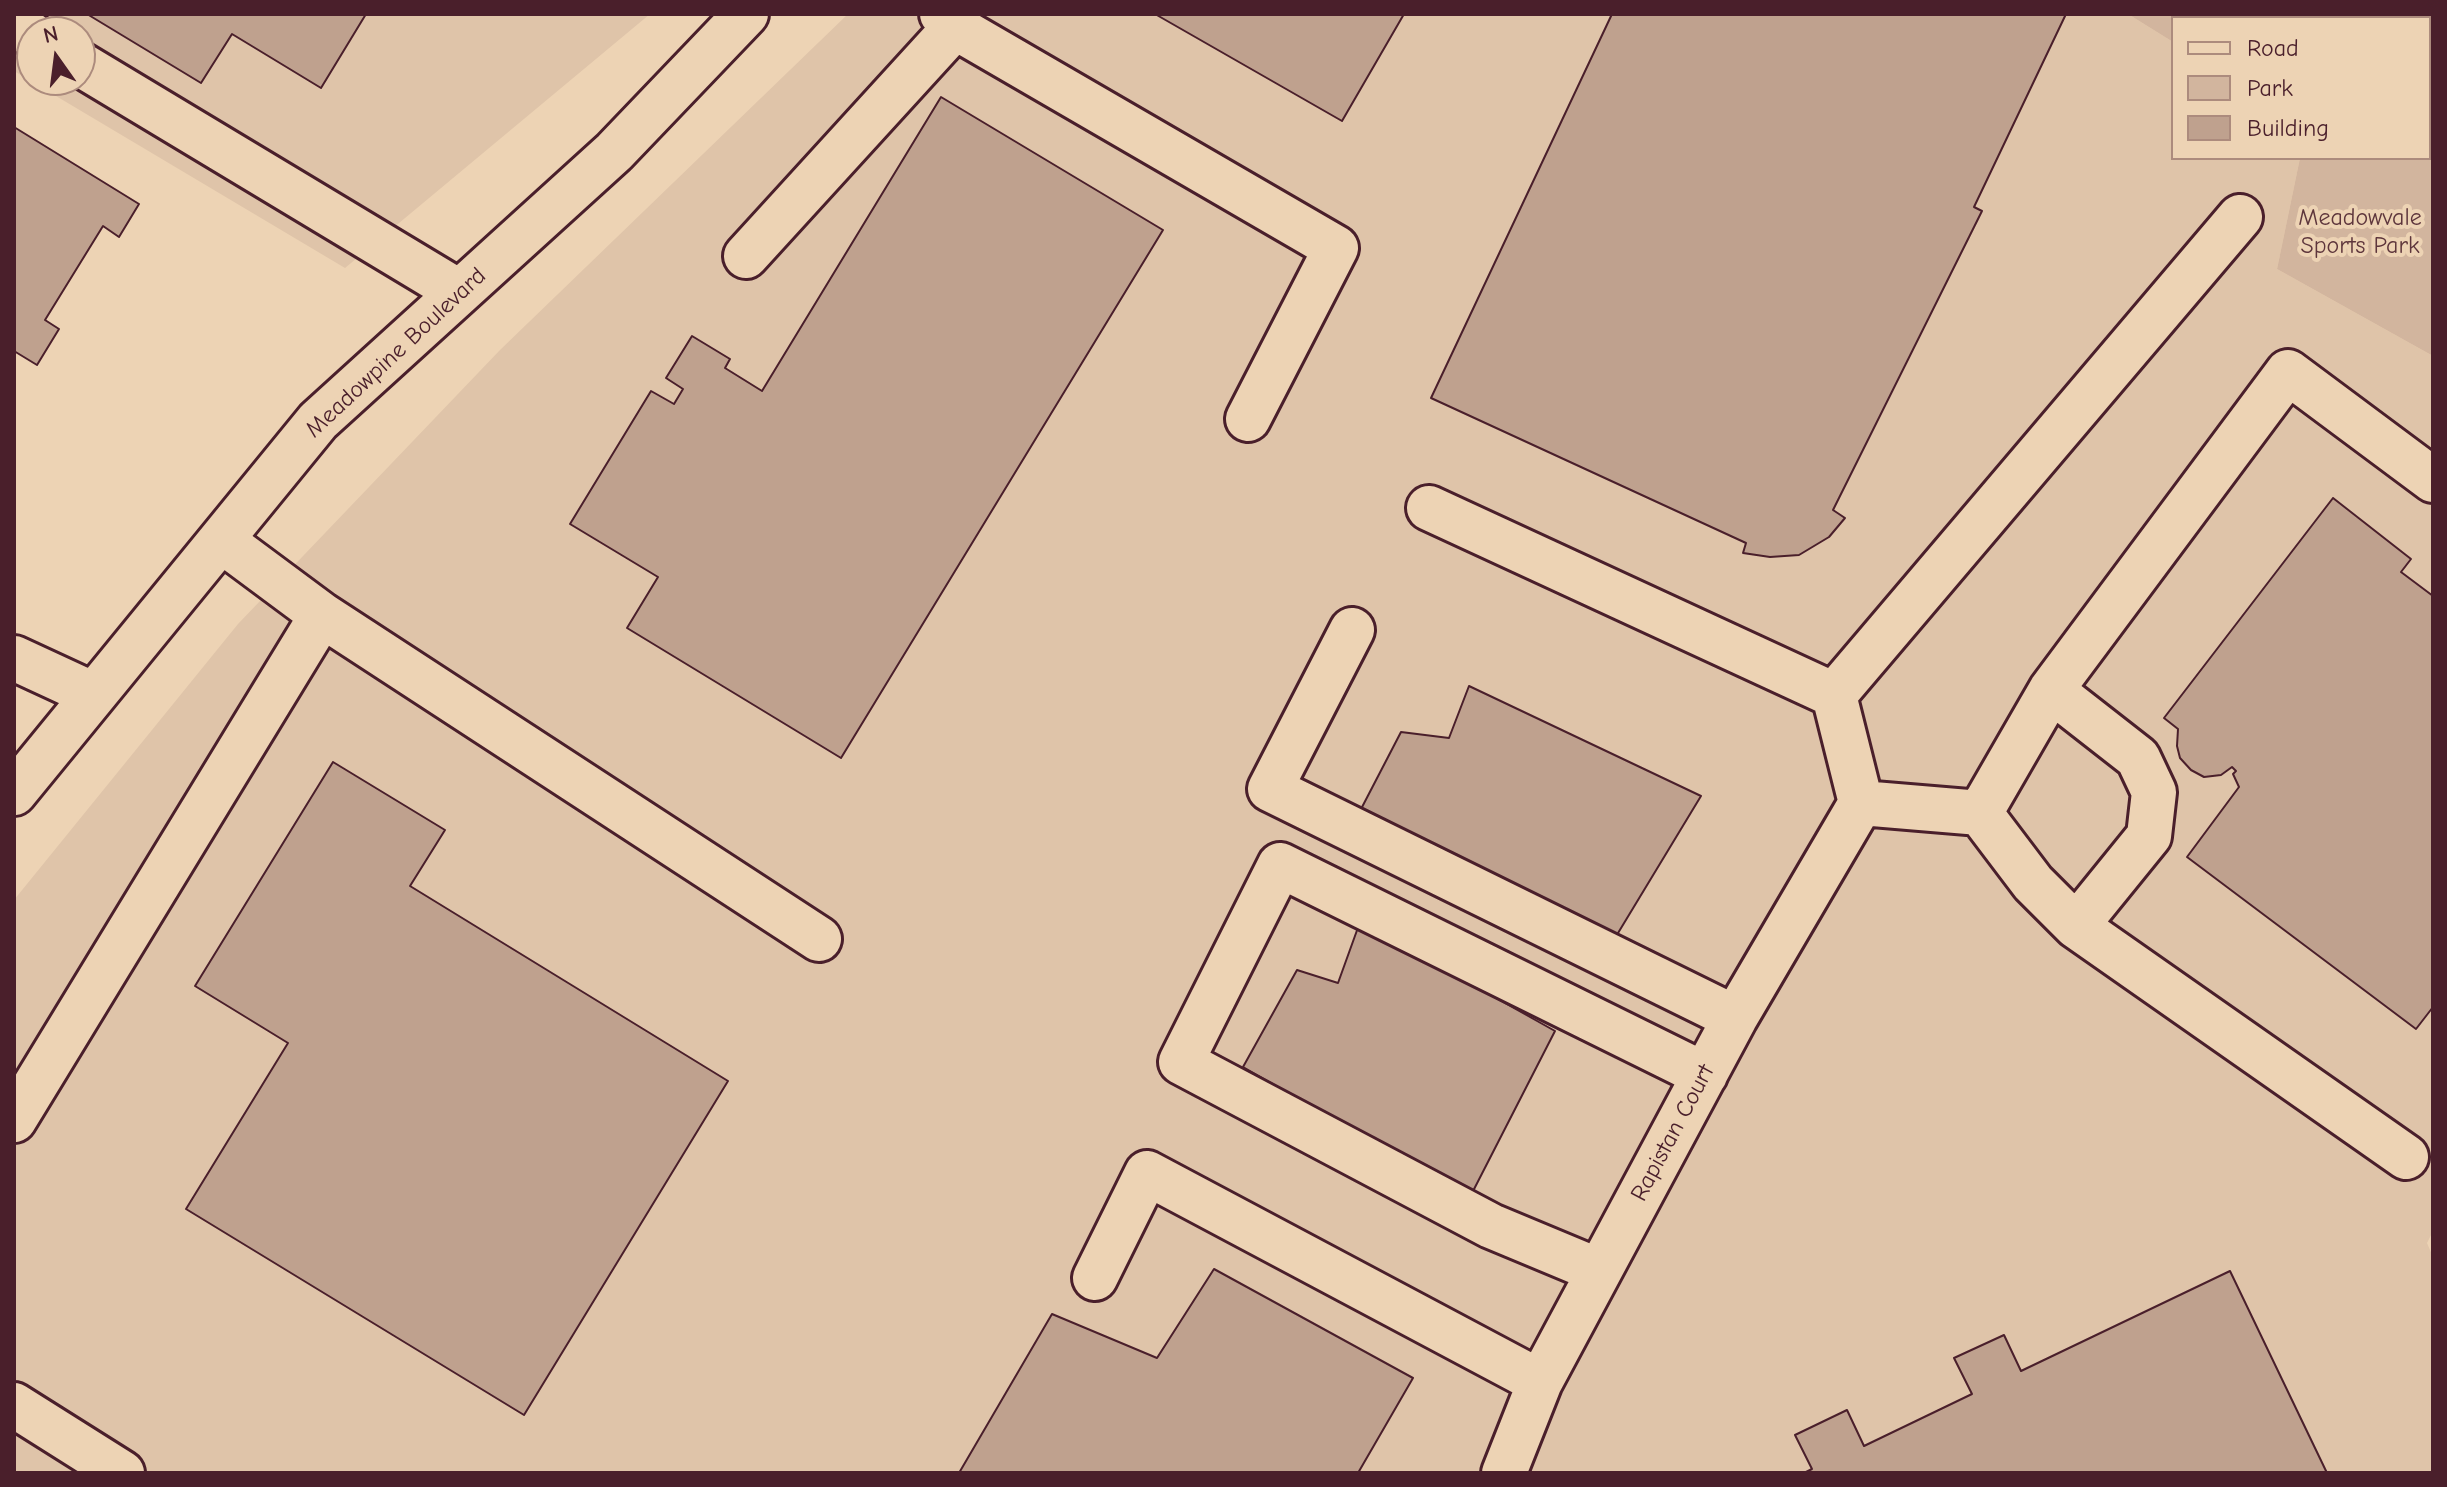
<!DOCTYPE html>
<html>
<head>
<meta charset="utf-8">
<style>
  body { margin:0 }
  #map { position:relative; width:2447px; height:1487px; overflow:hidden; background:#edd3b4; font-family:"Comic Neue",sans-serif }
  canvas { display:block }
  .frame { position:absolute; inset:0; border:16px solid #4a1f2b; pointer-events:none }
  .legend { position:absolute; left:2171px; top:16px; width:260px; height:144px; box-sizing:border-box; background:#edd3b4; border:2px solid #ac8b7d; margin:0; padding:10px 14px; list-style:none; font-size:24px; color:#4a1f2b }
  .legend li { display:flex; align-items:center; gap:16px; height:40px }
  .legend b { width:40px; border:2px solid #ac8b7d }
  .north { position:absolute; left:16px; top:16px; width:80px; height:80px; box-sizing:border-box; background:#edd3b4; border:2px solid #ac8b7d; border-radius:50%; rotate:346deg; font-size:22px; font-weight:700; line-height:32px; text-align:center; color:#4a1f2b }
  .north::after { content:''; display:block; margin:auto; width:28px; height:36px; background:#4a1f2b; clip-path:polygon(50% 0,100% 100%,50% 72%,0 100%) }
</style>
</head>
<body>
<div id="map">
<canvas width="2447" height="1487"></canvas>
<div class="frame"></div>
<ul class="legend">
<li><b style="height:10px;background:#edd3b4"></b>Road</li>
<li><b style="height:22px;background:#d2b59e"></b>Park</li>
<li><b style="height:22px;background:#bfa18e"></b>Building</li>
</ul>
<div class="north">N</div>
</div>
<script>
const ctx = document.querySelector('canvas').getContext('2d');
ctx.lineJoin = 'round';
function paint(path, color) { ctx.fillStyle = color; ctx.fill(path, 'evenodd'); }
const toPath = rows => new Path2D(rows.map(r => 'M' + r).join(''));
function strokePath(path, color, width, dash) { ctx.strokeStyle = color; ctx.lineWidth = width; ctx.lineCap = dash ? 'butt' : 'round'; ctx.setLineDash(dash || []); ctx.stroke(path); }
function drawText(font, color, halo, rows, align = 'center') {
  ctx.font = font + ' "Comic Neue",sans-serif'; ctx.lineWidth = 8; ctx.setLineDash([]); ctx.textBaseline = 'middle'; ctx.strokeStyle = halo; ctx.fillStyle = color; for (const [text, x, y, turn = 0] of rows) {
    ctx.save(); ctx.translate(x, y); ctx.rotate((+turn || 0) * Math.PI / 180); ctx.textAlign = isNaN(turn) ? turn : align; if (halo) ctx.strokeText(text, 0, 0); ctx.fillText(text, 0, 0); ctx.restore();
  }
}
paint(toPath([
  [14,14,650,14,345,268,14,71],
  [32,32,80,32,80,80,32,80],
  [848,14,2128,14,2173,42,2173,158,2300,158,2277,269,2433,356,2433,1231,2427,1243,2433,1257,2433,1473,14,1473,14,900,238,624,500,350]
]), '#dfc4a9');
paint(toPath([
  [2128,14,2433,14,2433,356,2277,269,2300,158,2429,158,2429,18,2173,18,2173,42]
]), '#d2b59e');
const building = toPath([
  [87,14,366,14,321,88,232,34,201,83,87,14],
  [1155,14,1404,14,1342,121,1155,14],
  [1612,14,2066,14,1974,207,1982,211,1833,510,1845,518,1829,537,1799,555,1770,557,1743,553,1746,543,1431,398,1612,14],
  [941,97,1163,230,841,758,627,628,658,577,570,524,651,391,674,404,683,389,666,378,692,336,730,359,725,368,762,391,941,97],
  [14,127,139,204,119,237,103,226,45,320,59,329,37,365,14,351,14,127],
  [2333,498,2411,559,2401,572,2433,596,2433,1007,2416,1029,2187,857,2239,787,2233,774,2236,771,2232,767,2221,775,2204,777,2191,770,2180,758,2177,746,2178,729,2164,718,2333,498],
  [1469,686,1701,796,1615,938,1360,811,1401,732,1449,738,1469,686],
  [333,762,445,830,410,886,728,1081,524,1415,186,1209,288,1043,195,986,333,762],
  [1360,922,1555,1031,1470,1197,1243,1067,1297,970,1338,983,1360,922],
  [1214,1269,1413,1378,1358,1473,959,1473,1052,1314,1157,1358,1214,1269],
  [2230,1271,2327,1473,1804,1473,1812,1469,1795,1435,1847,1410,1864,1446,1972,1394,1954,1358,2004,1335,2021,1371,2230,1271]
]);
paint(building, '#bfa18e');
strokePath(building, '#4a1f2b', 2);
const minor = toPath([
  [942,14,955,27,1336,248,1248,419],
  [14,24,32,35],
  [80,64,459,292],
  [746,256,955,27],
  [1429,508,1834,695,1861,803],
  [221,540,322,615,819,939],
  [1352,630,1270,789,1735,1018],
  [14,658,94,695],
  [2051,690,2138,758,2154,792,2149,836,2076,926],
  [1834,695,2240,217],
  [14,793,318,421,614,152,746,14],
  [1861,803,1980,813,2033,883,2076,926,2406,1157],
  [1980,813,2051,690,2288,372,2433,480],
  [14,1120,322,615],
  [1599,1271,1491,1226,1181,1062,1280,865,1705,1075],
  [1095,1278,1147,1173,1540,1382],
  [14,1405,122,1473],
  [1504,1473,1540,1382,1735,1018,1861,803]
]);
strokePath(minor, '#4a1f2b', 50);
strokePath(minor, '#edd3b4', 44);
drawText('24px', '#5e363c', '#edd3b4', [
  ["Meadowvale",2360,218],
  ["Sports Park",2360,246]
]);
drawText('24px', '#4a1f2b', '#edd3b4', [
  ["Meadowpine Boulevard",396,353,-43],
  ["Rapistan Court",1673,1133,-62]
]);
</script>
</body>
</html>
